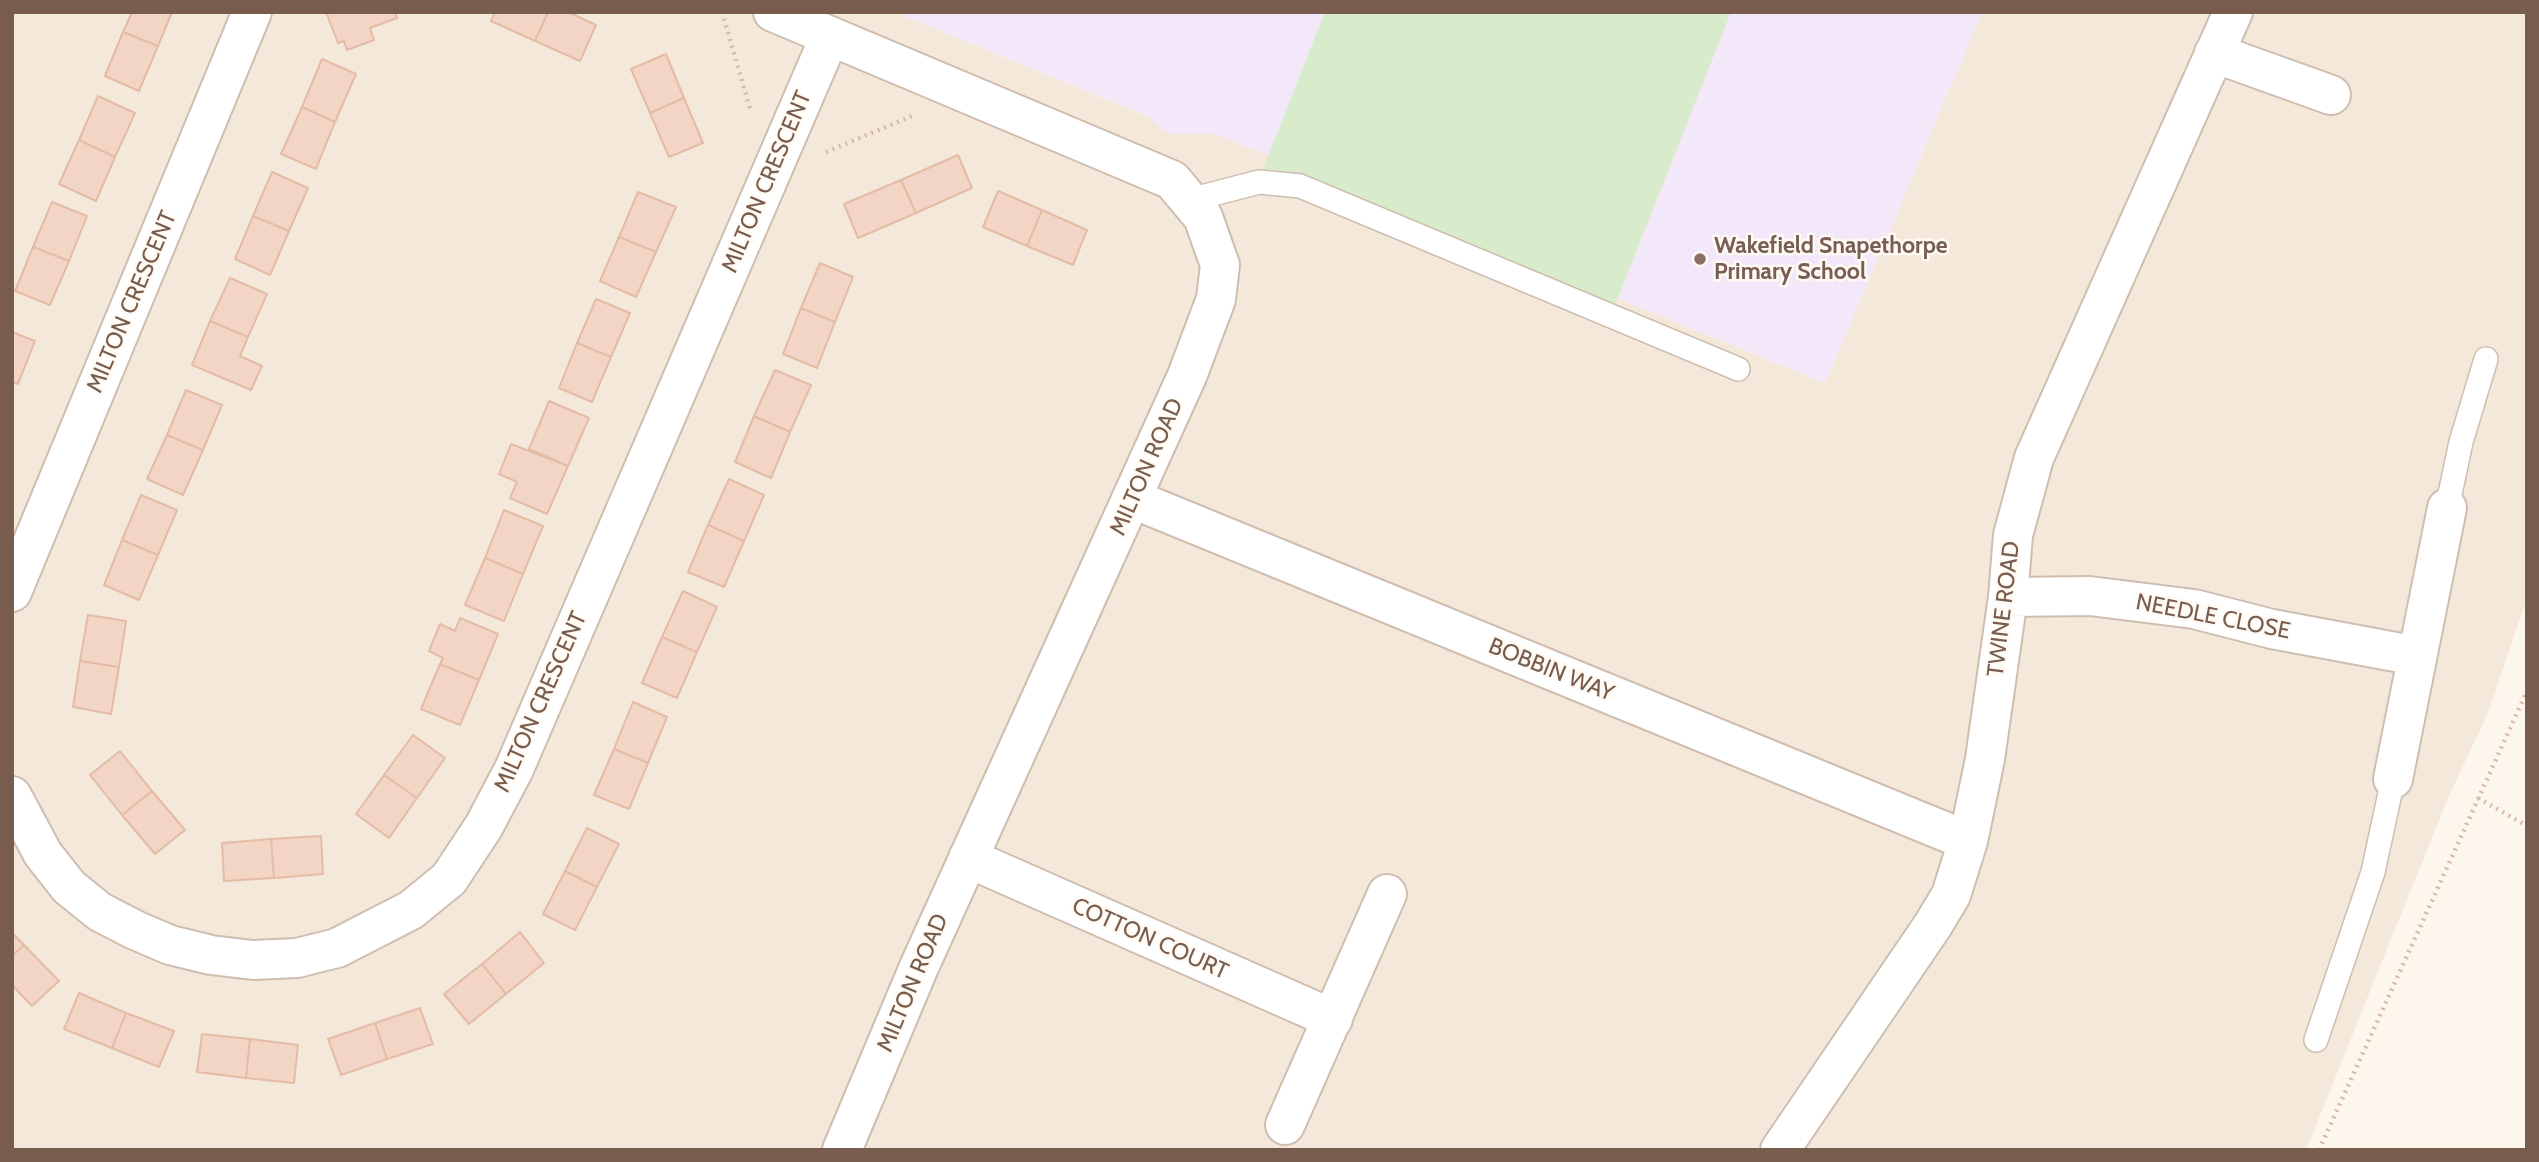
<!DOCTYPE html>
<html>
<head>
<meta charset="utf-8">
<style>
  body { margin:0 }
  #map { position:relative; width:2539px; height:1162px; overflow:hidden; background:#fcf6ec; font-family:Cabin,sans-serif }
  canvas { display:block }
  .frame { position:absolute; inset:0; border:14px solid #785d4e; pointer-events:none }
</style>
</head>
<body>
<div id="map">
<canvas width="2539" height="1162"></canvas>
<div class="frame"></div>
</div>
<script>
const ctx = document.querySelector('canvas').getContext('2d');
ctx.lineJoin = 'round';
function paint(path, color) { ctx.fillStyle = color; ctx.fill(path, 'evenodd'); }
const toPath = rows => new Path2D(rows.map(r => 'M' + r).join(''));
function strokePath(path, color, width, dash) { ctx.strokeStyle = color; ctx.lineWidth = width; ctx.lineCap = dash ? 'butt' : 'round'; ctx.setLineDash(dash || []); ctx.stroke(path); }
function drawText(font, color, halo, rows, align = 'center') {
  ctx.font = font + ' Cabin,sans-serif'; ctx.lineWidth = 5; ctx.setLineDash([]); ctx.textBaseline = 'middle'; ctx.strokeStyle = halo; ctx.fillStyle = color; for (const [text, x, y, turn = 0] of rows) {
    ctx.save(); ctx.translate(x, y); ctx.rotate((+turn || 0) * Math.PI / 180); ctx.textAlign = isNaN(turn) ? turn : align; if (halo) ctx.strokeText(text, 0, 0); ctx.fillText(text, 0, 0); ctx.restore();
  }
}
paint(toPath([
  [12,12,895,12,1149,117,1168,134,1216,134,1825,383,1982,12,2527,12,2527,598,2487,715,2448,798,2306,1150,12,1150]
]), '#f4e8da');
paint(toPath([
  [895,12,1982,12,1825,383,1216,134,1168,134,1148,116]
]), '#f3e8f9');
paint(toPath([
  [1325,12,1731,12,1614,308,1263,169]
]), '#d8ebca');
const building = toPath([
  [132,12,172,12,158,46,123,32,132,12],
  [326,12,395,12,397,18,370,28,374,40,347,50,344,41,338,43,326,12],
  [495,12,548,12,535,41,491,21,495,12],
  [548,12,568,12,596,25,580,61,535,41,548,12],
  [123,32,158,46,139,91,105,76,123,32],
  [666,54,684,98,650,113,631,69,666,54],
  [322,59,356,74,335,122,302,107,322,59],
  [98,96,135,113,115,157,79,140,98,96],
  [684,98,703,143,669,157,650,113,684,98],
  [302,107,335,122,316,169,281,154,302,107],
  [79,140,115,157,96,201,59,184,79,140],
  [958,155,972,188,916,213,901,180,958,155],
  [272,172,308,188,289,231,253,216,272,172],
  [901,180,916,213,858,238,844,204,901,180],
  [998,191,1042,210,1027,246,983,227,998,191],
  [638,192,676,207,656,252,619,237,638,192],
  [52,202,87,216,69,261,33,247,52,202],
  [1042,210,1087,230,1073,265,1027,246,1042,210],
  [253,216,289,231,270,275,235,259,253,216],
  [619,237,656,252,636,297,600,281,619,237],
  [33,247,69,261,50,305,15,291,33,247],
  [820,263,853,277,835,322,801,308,820,263],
  [230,278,267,294,248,337,210,321,230,278],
  [596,299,630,313,611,357,577,343,596,299],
  [801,308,835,322,817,368,783,354,801,308],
  [210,321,248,337,240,356,262,366,251,390,192,365,210,321],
  [12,332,35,341,18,384,12,382,12,332],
  [577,343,611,357,592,402,559,388,577,343],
  [775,370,811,385,790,432,754,416,775,370],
  [186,390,222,405,203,450,167,435,186,390],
  [549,401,589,418,568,466,529,449,549,401],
  [754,416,790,432,771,478,735,462,754,416],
  [167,435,203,450,183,495,147,479,167,435],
  [511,444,568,466,547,514,510,498,517,482,499,474,511,444],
  [729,479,764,495,744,541,708,525,729,479],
  [141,495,177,510,158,555,122,540,141,495],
  [504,510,543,526,523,574,485,558,504,510],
  [708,525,744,541,724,587,688,572,708,525],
  [122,540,158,555,139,600,104,585,122,540],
  [485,558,523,574,504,621,465,605,485,558],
  [683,591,717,607,697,652,662,637,683,591],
  [88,615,126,621,119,667,80,661,88,615],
  [460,618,498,634,479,680,440,664,443,658,429,651,440,624,455,631,460,618],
  [662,637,697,652,677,698,642,683,662,637],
  [80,661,119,667,111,714,73,707,80,661],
  [440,664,479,680,460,725,421,709,440,664],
  [633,702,667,717,648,763,614,749,633,702],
  [413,735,445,758,417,798,384,775,413,735],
  [614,749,648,763,629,809,594,795,614,749],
  [120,751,152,791,122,815,90,775,120,751],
  [384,775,417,798,389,838,356,814,384,775],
  [152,791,185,830,155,854,122,815,152,791],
  [587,828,619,844,597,887,565,871,587,828],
  [321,836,323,874,274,878,271,839,321,836],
  [271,839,274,878,224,881,222,843,271,839],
  [565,871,597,887,575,930,543,914,565,871],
  [520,932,544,963,506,994,482,964,520,932],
  [12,933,24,945,12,956,12,933],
  [24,945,59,981,32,1006,12,985,12,956,24,945],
  [482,964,506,994,469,1024,444,994,482,964],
  [79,993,126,1013,112,1048,64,1029,79,993],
  [420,1008,433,1044,387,1059,375,1023,420,1008],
  [126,1013,174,1031,159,1067,112,1048,126,1013],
  [375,1023,387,1059,341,1075,328,1039,375,1023],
  [202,1034,250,1039,246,1078,197,1072,202,1034],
  [250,1039,298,1045,294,1083,246,1078,250,1039]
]);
paint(building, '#f2d5c4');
strokePath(building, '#e4bca5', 2);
const lane = toPath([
  [1190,200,1259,182,1300,186,1738,369],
  [2447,508,2461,442,2486,359],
  [2316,1040,2373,872,2393,779]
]);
const street = toPath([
  [773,12,1172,180,1203,217,1220,265,1216,299,1187,376,919,967,842,1150],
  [2214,53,2331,95],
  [1133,499,1968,841],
  [12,592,252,12],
  [2008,597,2090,596,2194,609,2272,629,2417,656],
  [2393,779,2447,508],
  [12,796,43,854,69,887,100,912,135,930,170,945,211,955,253,960,297,958,337,948,411,910,449,879,484,826,514,769,830,36],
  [968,858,1333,1019],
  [1285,1125,1387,894],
  [1780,1150,1933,925,1951,895,1968,841,1985,759,2008,597,2013,535,2034,458,2233,12]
]);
strokePath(lane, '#cfbeb0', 26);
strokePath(street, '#cfbeb0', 42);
strokePath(toPath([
  [722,12,751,112],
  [826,152,912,116],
  [2478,798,2527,826],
  [12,1149,14,1150],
  [2319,1150,2527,691]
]), '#d7b9a6', 4.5, [2, 5]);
strokePath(lane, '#fff', 23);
strokePath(street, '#fff', 38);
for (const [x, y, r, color] of [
  [1700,259,7,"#8d6e63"]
]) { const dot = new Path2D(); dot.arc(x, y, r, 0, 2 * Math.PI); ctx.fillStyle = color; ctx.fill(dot); strokePath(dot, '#fffaf3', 2.5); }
drawText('23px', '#785d4e', '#fffaf3', [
  ["MILTON CRESCENT",767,182,-67],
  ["MILTON CRESCENT",132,302,-67],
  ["MILTON ROAD",1147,467,-66],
  ["TWINE ROAD",2004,609,-83],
  ["NEEDLE CLOSE",2213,617,11],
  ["BOBBIN WAY",1551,670,22],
  ["MILTON CRESCENT",541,702,-66],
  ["COTTON COURT",1150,939,24],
  ["MILTON ROAD",913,983,-67]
]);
drawText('bold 23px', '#785e54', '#fffaf3', [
  ["Wakefield Snapethorpe",1714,246],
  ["Primary School",1714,272]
], 'left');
</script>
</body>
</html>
